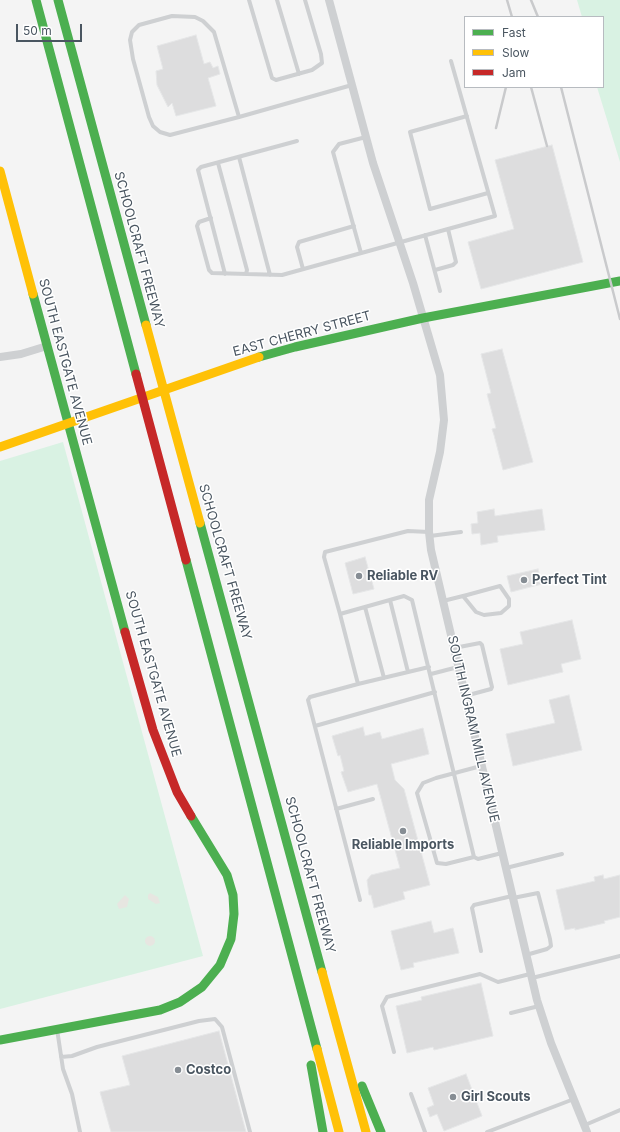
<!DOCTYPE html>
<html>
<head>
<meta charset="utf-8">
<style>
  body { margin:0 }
  #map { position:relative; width:620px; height:1132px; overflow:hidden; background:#f4f4f4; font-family:Inter,sans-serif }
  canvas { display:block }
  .legend { position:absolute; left:464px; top:16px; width:140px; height:72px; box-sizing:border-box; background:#fff; border:1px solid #b7bbc0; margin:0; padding:5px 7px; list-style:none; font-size:12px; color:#4a5661 }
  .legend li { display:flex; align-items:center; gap:8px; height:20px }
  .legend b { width:20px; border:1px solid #b7bbc0 }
  .scale { position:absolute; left:16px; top:24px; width:66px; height:18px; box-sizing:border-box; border:2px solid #4a5661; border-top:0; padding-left:5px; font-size:12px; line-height:14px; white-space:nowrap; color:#4a5661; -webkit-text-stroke:3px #fff; paint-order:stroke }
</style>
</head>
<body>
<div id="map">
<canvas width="620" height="1132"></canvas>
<ul class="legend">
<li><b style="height:5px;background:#4caf50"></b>Fast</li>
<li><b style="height:5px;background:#ffc107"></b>Slow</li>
<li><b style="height:5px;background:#c62828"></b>Jam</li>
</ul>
<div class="scale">50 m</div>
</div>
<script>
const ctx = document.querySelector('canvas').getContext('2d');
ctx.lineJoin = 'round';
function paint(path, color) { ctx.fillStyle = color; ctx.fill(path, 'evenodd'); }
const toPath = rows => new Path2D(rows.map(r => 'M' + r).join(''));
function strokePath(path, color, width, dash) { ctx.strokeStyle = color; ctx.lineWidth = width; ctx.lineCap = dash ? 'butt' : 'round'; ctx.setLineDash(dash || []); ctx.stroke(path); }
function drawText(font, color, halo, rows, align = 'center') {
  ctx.font = font + ' Inter,sans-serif'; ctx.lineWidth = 3; ctx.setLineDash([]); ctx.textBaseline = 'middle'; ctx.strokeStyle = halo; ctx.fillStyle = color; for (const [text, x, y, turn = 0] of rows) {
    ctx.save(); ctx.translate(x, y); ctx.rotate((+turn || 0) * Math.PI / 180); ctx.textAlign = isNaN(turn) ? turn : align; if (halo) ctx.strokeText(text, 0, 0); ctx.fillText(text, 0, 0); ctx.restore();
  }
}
paint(toPath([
  [577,0,620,0,620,162,597,87,603,87,603,17,582,17],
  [63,442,203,956,0,1009,0,461]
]), '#d9f2e3');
paint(toPath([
  [150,893,158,897,160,903,156,904,148,899,148,895],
  [125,895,129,899,127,907,119,909,117,904],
  '145 941a5 5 0 1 1 10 0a5 5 0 1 1-10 0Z'
]), '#e7e6e1');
const building = toPath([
  [196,35,204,64,210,62,213,68,218,66,220,74,208,78,216,106,176,116,172,103,168,107,157,85,156,71,163,69,157,46,196,35],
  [552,145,583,262,481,289,468,242,514,229,495,160,552,145],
  [502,349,533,462,503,470,494,435,492,429,496,428,487,394,491,393,481,354,502,349],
  [494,509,495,516,542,509,545,530,497,536,498,542,481,545,480,533,472,534,471,524,478,523,477,512,494,509],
  [365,557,374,589,353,594,345,563,365,557],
  [538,569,542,584,511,592,507,576,538,569],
  [572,620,581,659,561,664,563,672,508,685,500,649,523,644,520,632,572,620],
  [569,695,582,750,513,766,506,734,555,723,549,700,569,695],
  [363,727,365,736,380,732,382,739,423,728,429,754,391,764,395,780,404,789,430,885,403,892,405,899,374,908,371,895,369,895,367,880,371,875,400,868,377,784,348,792,341,772,344,771,340,755,338,756,332,736,363,727],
  [603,875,604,879,620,875,620,917,604,921,605,923,575,930,575,928,565,930,556,890,595,881,594,877,603,875],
  [431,921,434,933,453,928,459,953,413,963,414,967,401,970,391,931,431,921],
  [481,983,493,1036,434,1050,433,1047,407,1053,396,1006,422,1000,421,997,481,983],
  [219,1031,246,1132,111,1132,100,1092,130,1085,122,1056,219,1031],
  [466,1074,482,1116,444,1131,437,1114,430,1117,427,1108,434,1105,428,1088,466,1074]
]);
paint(building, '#ddddde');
strokePath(building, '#e5e6e7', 1);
strokePath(toPath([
  [249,0,272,78,276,80,312,70,322,63,321,54,305,0],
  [277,0,299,74],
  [467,116,410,132,430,209,488,193],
  [239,117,170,135,160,132,153,126,149,117,133,59,130,40,132,32,139,25,172,16,195,17,203,21,214,32,239,117,352,85],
  [239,157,270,275],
  [218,163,247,270,246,274],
  [211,218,199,222,197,226,209,270,212,273,282,275,448,229,456,262,453,265,435,270],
  [448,229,495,216,451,61],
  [425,235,440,291],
  [361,253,333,152,339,144,366,137],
  [303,269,297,247,299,242,354,226],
  [225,274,198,170,201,167,297,141],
  [430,536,461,532],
  [390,600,408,672],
  [443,601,467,595,500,586,509,599,509,606,501,613,484,615,476,612,463,596],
  [365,607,384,678],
  [340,614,324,557,325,552,408,531,429,532],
  [454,648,480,643,482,645,492,687,491,689,465,696],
  [431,674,458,667],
  [358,684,429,667],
  [315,726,435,692],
  [336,809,373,799],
  [474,857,446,864,437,863,417,793,423,783,436,778,481,766],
  [506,868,562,854],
  [513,898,538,893,550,939,551,946,547,949,526,955],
  [360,900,308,700,310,697,358,684,340,614,404,596,412,600,474,857,478,859,502,853],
  [481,951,472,908,474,905,512,896],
  [532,978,620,956],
  [511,1013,539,1006],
  [57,1029,63,1069,72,1094,80,1132],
  [394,1052,382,1006,387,997,480,974,498,982,530,974],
  [61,1057,72,1056,97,1047,199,1021,215,1019,222,1027,250,1132],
  [411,1094,425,1132],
  [585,1125,620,1110],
  [487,1132,574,1099]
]), '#ced0d2', 4);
strokePath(toPath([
  [329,0,373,163,413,283,440,375,444,420,440,452,429,500,429,532,431,550,537,1000,551,1043,587,1132],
  [0,357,21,354,47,346]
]), '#ced0d2', 8);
strokePath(toPath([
  [36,0,136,374],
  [58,0,146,325],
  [33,294,125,632],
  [259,357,295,347,423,318,620,281],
  [200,523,322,972],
  [186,560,317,1049],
  [0,1040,160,1010,180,1002,202,987,220,965,231,939,234,914,233,895,227,875,191,816],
  [311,1065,323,1132],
  [362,1086,381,1132]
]), '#4caf50', 9);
strokePath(toPath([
  [0,171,33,294],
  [146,325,200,523],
  [0,447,259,357],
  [322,972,366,1132],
  [317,1049,339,1132]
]), '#ffc107', 9);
strokePath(toPath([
  [136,374,186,560],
  [125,632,153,730,177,792,191,816]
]), '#c62828', 9);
strokePath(toPath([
  [507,0,512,17],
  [531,0,538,17],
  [531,87,547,146],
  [561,87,620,319],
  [496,128,506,87]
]), '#c9cacc', 2.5);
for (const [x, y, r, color] of [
  [359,576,4,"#868d94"],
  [524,580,4,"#868d94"],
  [403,831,4,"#868d94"],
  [178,1070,4,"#868d94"],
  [453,1097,4,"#868d94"]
]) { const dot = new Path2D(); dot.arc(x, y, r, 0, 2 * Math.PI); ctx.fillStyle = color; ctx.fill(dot); strokePath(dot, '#fff', 1.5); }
drawText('13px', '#4a5661', '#fff', [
  ["SCHOOLCRAFT FREEWAY",139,250,75],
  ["EAST CHERRY STREET",302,334,-15],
  ["SOUTH EASTGATE AVENUE",65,362,75],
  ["SCHOOLCRAFT FREEWAY",225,562,74],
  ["SOUTH EASTGATE AVENUE",153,674,74],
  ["SOUTH INGRAM MILL AVENUE",473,729,77],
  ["SCHOOLCRAFT FREEWAY",310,875,75]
]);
drawText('bold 13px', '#4a5661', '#fff', [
  ["Reliable RV",367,576],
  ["Perfect Tint",532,580],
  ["Reliable Imports",403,845,"center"],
  ["Costco",186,1070],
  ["Girl Scouts",461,1097]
], 'left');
</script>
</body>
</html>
